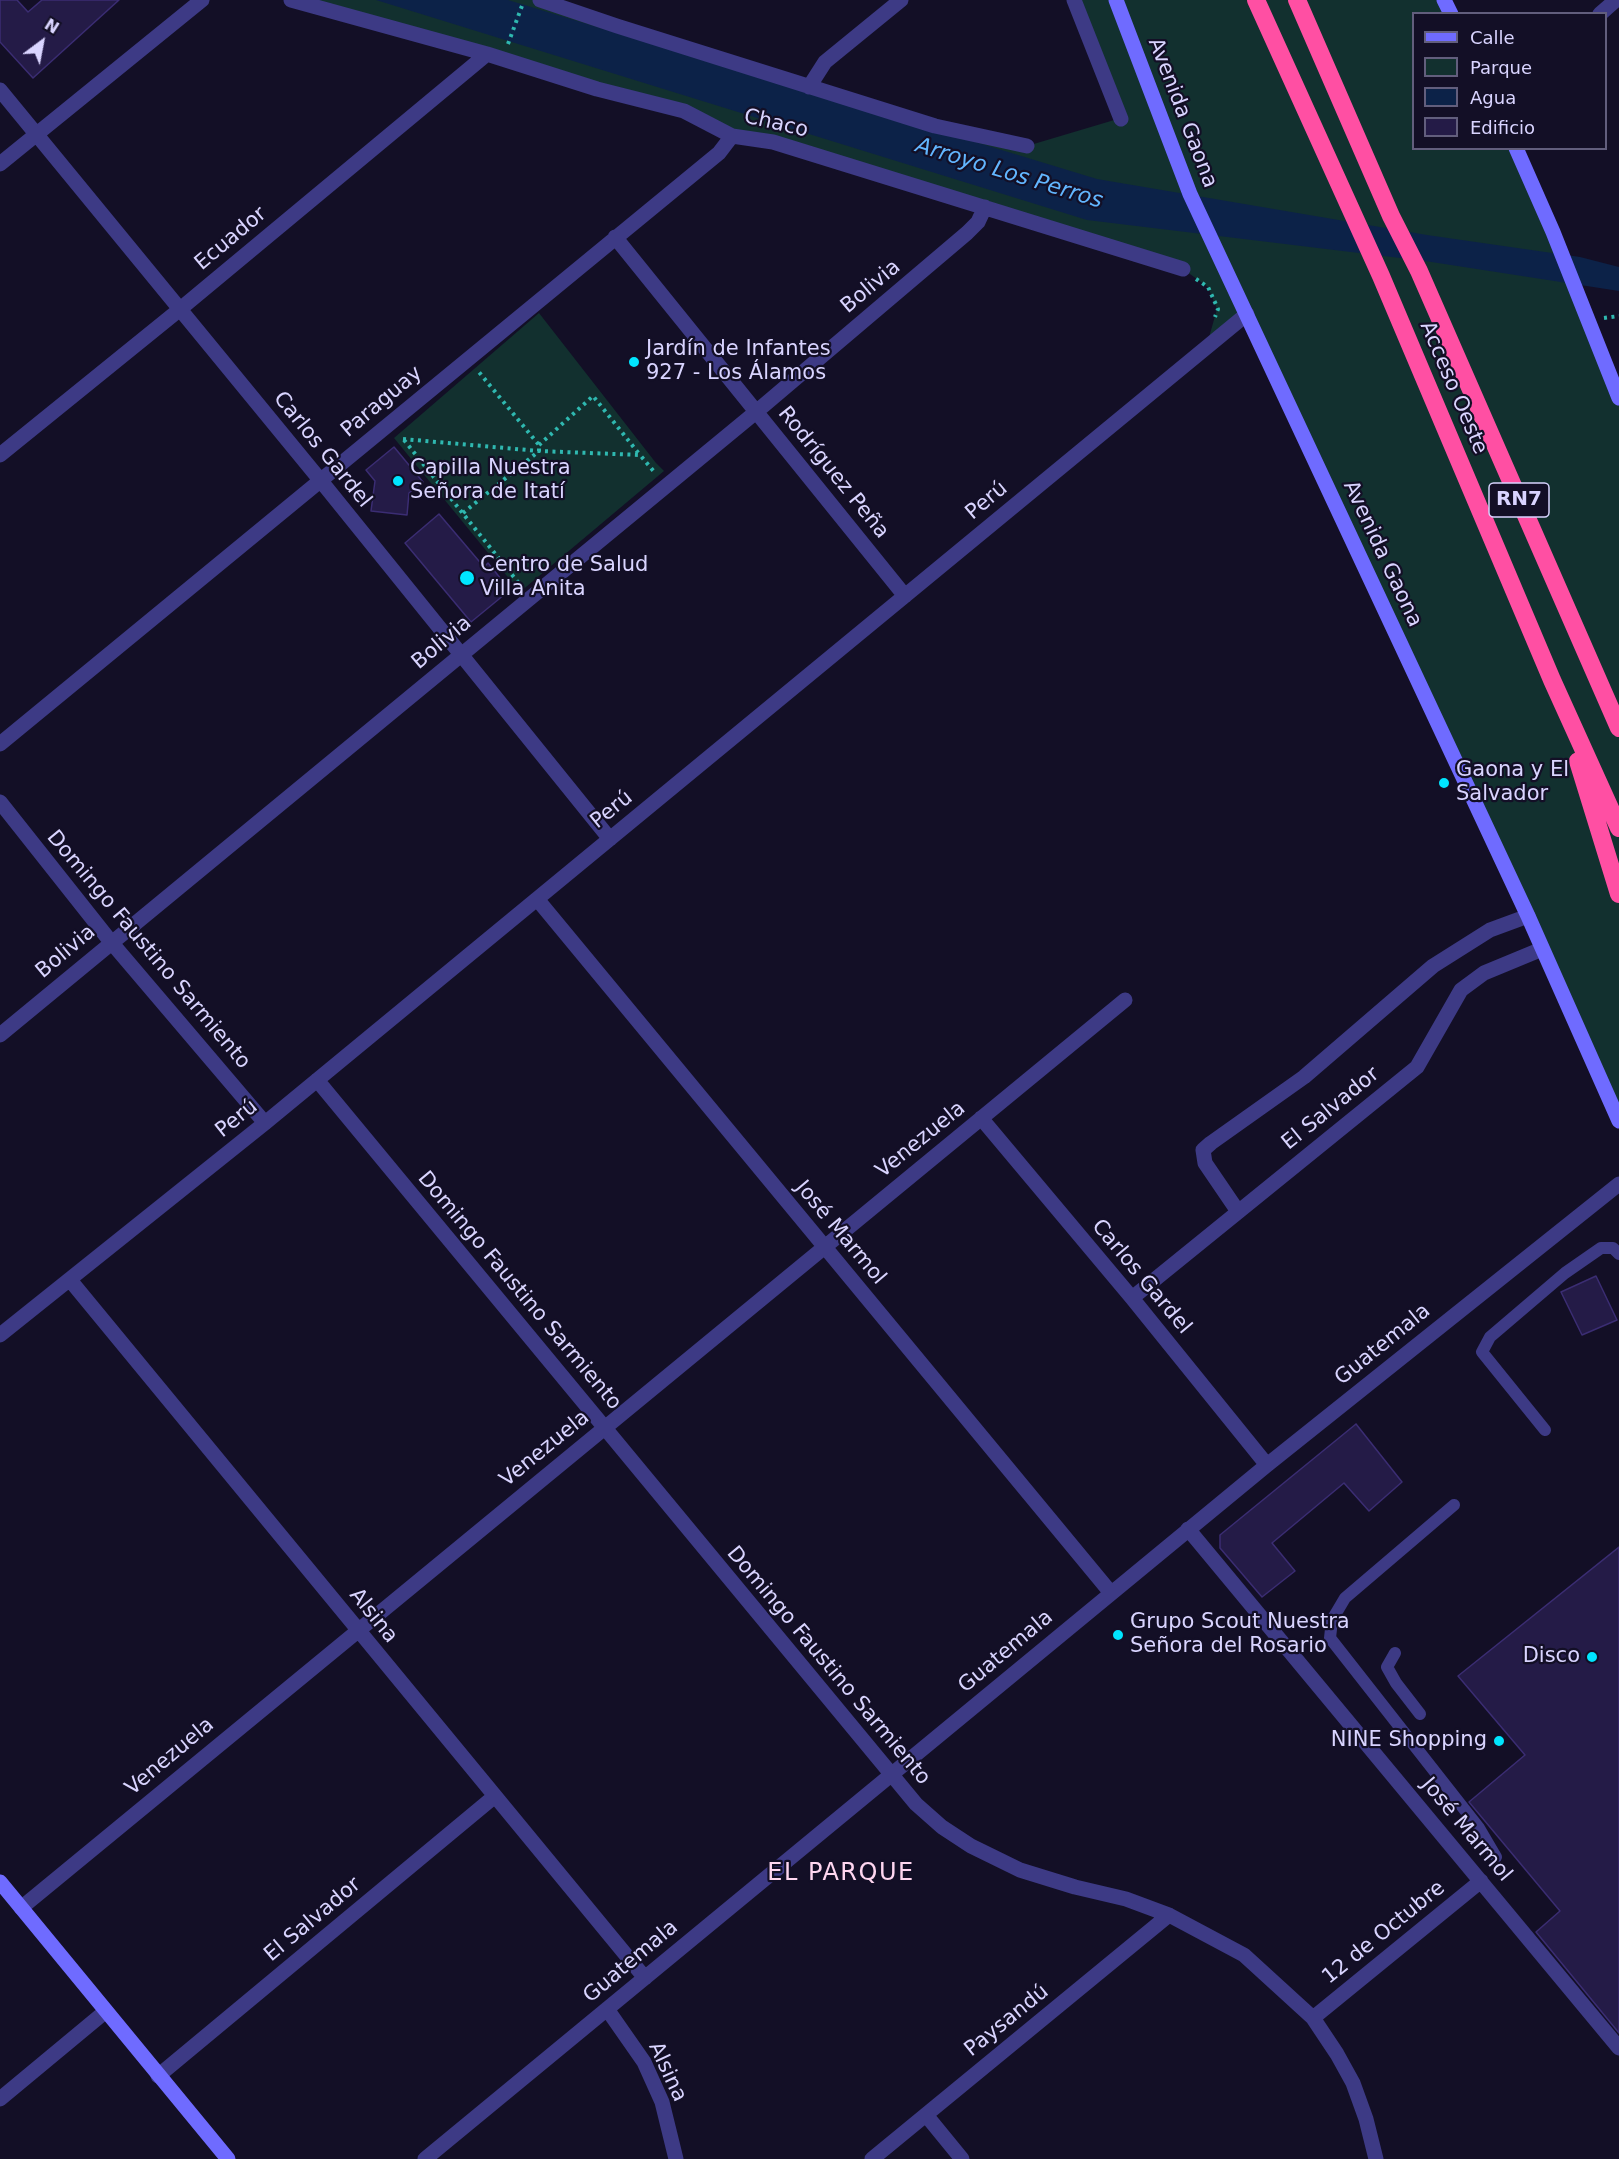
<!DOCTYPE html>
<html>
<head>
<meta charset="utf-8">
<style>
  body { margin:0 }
  #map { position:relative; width:1619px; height:2159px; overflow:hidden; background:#130f26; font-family:"DejaVu Sans",sans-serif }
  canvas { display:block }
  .legend { position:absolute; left:1412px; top:12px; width:195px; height:138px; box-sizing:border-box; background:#130f26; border:2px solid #625e7d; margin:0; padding:8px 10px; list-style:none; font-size:18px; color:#d9d4ff }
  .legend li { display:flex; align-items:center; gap:12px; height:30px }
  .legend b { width:30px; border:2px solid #625e7d }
  .north { position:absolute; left:12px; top:12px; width:60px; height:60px; -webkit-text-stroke:4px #130f26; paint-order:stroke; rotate:32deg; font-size:16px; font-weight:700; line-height:24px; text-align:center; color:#d9d4ff }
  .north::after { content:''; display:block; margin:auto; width:21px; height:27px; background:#d9d4ff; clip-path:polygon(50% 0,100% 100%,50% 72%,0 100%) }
</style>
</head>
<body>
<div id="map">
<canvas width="1619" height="2159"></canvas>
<ul class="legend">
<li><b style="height:8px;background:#6f6bff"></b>Calle</li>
<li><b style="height:16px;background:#12302f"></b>Parque</li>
<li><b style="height:16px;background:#0c2248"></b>Agua</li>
<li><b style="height:16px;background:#241b47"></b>Edificio</li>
</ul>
<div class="north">N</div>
</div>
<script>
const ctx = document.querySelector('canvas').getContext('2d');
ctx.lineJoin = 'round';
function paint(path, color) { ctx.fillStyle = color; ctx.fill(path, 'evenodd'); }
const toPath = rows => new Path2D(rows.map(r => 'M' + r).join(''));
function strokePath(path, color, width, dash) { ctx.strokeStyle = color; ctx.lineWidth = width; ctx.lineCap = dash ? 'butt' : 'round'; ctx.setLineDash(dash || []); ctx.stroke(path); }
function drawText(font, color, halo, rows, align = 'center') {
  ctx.font = font + ' "DejaVu Sans",sans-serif'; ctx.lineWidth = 4.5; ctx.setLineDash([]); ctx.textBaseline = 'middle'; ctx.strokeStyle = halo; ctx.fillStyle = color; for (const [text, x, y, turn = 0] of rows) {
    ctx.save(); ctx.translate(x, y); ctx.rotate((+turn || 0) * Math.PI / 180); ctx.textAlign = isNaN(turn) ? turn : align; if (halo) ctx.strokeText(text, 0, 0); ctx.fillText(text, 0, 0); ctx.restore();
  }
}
paint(toPath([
  [291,0,540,0,1027,146,1121,118,1074,0,1444,0,1451,13,1414,14,1414,148,1516,149,1619,398,1619,1121,1247,314,1206,348,1217,309,1208,287,1183,269,705,121],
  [539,313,656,463,664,471,520,592,394,438]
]), '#12302f');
paint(toPath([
  [376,0,508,0,1097,179,1427,235,1580,257,1619,267,1619,291,1425,261,1087,220]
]), '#0c2248');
const building = toPath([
  [0,0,17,0,28,12,42,0,119,0,33,78,0,42,0,0],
  [394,447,423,482,409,493,407,515,371,511,375,481,366,470,394,447],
  [439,514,484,567,488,563,510,590,471,622,405,543,439,514],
  [1596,1276,1617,1320,1582,1335,1561,1292,1596,1276],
  [1356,1424,1402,1482,1369,1511,1344,1483,1272,1543,1295,1571,1262,1597,1220,1548,1220,1535,1356,1424],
  [1619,1547,1619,2033,1536,1932,1560,1911,1469,1802,1525,1755,1458,1676,1619,1547]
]);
paint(building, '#241b47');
strokePath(building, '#3b2d73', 1.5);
strokePath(toPath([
  [508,44,523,3],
  [1196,279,1208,287,1218,309,1215,317],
  [1604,318,1619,316],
  [403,439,539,451,640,455,656,474],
  [404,440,521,586],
  [539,445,593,396,640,455],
  [463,513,539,451,539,445,478,371]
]), '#2fb8b0', 4, [3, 4.5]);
strokePath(toPath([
  [1545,1430,1482,1352,1490,1337,1565,1273,1601,1248,1613,1248,1619,1254],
  [1454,1505,1345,1598,1332,1620,1330,1638,1479,1828,1496,1857],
  [1395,1653,1387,1667,1396,1683,1420,1714]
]), '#3d3a85', 12);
strokePath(toPath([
  [291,0,487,54,597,89,684,111,732,136,773,142,1183,269],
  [540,0,617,26,935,126,1027,146],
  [1074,0,1121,119],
  [1600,14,1616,0],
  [809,87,825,62,901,0],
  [0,90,321,481,610,839],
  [0,164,202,0],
  [615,237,905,596],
  [0,455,179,310,487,54],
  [0,744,719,153,732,136],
  [0,802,111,942,265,1123],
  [537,899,1111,1593],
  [0,1035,756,412,967,233,978,222,985,207],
  [317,1080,916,1804,942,1827,971,1846,1020,1870,1075,1887,1126,1899,1169,1915,1244,1955,1313,2018,1337,2054,1353,2083,1366,2119,1376,2159],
  [981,1118,1132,1298,1267,1465],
  [1237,1210,1205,1163,1203,1150,1211,1143,1304,1077,1433,966,1490,930,1528,916],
  [70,1280,645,1978],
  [1132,1298,1417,1067,1461,990,1484,973,1542,949],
  [0,1335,265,1123,1247,314],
  [1188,1529,1619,2048],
  [21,1908,1125,1000],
  [607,2009,644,2062,662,2102,676,2159],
  [1313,2018,1481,1881],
  [158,2076,495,1796],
  [0,2099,106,2011],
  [926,2115,962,2159],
  [425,2159,1267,1465,1619,1184],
  [872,2159,1169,1915]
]), '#3d3a85', 15);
strokePath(toPath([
  [1116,0,1190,194,1528,916,1619,1121],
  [1444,0,1451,14],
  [1516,148,1553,232,1619,398],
  [0,1882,228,2159]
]), '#6f6bff', 15);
strokePath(toPath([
  [1256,0,1381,276,1552,680,1619,828],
  [1297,0,1391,216,1419,271,1619,728],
  [1578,761,1619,894]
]), '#ff4fa3', 18);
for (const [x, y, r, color] of [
  [634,362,6,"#00e5ff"],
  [398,481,6,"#00e5ff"],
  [467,578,8,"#00e5ff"],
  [1444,783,6,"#00e5ff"],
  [1118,1635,6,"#00e5ff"],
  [1592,1657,6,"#00e5ff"],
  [1499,1741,6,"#00e5ff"]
]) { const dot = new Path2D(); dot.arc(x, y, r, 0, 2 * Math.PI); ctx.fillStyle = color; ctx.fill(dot); strokePath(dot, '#130f26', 2); }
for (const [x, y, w] of [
  [1519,500,60]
]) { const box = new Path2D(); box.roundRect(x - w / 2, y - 17, w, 34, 4.5); ctx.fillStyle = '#130f26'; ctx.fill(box); strokePath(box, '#d9d4ff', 1.5); }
drawText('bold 20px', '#d9d4ff', null, [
  ["RN7",1519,500]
]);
drawText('21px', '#d9d4ff', '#130f26', [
  ["Avenida Gaona",1182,113,69],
  ["Chaco",776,124,13],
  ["Ecuador",231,239,-40],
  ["Bolivia",871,287,-40],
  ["Acceso Oeste",1453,388,67],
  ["Paraguay",382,402,-40],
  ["Carlos Gardel",322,450,51],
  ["Rodríguez Peña",833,473,51],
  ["Perú",987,501,-40],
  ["Avenida Gaona",1382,554,65],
  ["Bolivia",442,643,-40],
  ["Perú",612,810,-39],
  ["Domingo Faustino Sarmiento",148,950,50],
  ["Bolivia",66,952,-40],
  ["El Salvador",1331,1109,-39],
  ["Perú",237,1119,-39],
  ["Venezuela",921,1140,-39],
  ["José Marmol",840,1233,50],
  ["Carlos Gardel",1141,1277,50],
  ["Domingo Faustino Sarmiento",519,1291,50],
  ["Guatemala",1383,1345,-39],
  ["Venezuela",545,1449,-39],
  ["Alsina",373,1616,51],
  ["Guatemala",1006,1652,-40],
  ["Domingo Faustino Sarmiento",828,1666,50],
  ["Venezuela",170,1757,-40],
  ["José Marmol",1466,1830,50],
  ["El Salvador",313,1920,-40],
  ["12 de Octubre",1384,1933,-39],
  ["Guatemala",631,1962,-40],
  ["Paysandú",1007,2021,-39],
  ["Alsina",667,2072,65]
]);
drawText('21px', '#d9d4ff', '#130f26', [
  ["Jardín de Infantes",646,350],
  ["927 - Los Álamos",646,374],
  ["Capilla Nuestra",410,469],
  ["Señora de Itatí",410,493],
  ["Centro de Salud",480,566],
  ["Villa Anita",480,590],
  ["Gaona y El",1456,771],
  ["Salvador",1456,795],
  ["Grupo Scout Nuestra",1130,1623],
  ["Señora del Rosario",1130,1647],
  ["Disco",1580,1657,"right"],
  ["NINE Shopping",1487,1741,"right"]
], 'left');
drawText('italic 22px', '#62b6ff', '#130f26', [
  ["Arroyo Los Perros",1009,174,17]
]);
ctx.letterSpacing = '1.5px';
drawText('24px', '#ffd6f0', '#130f26', [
  ["EL PARQUE",841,1874]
]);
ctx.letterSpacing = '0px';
</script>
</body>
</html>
